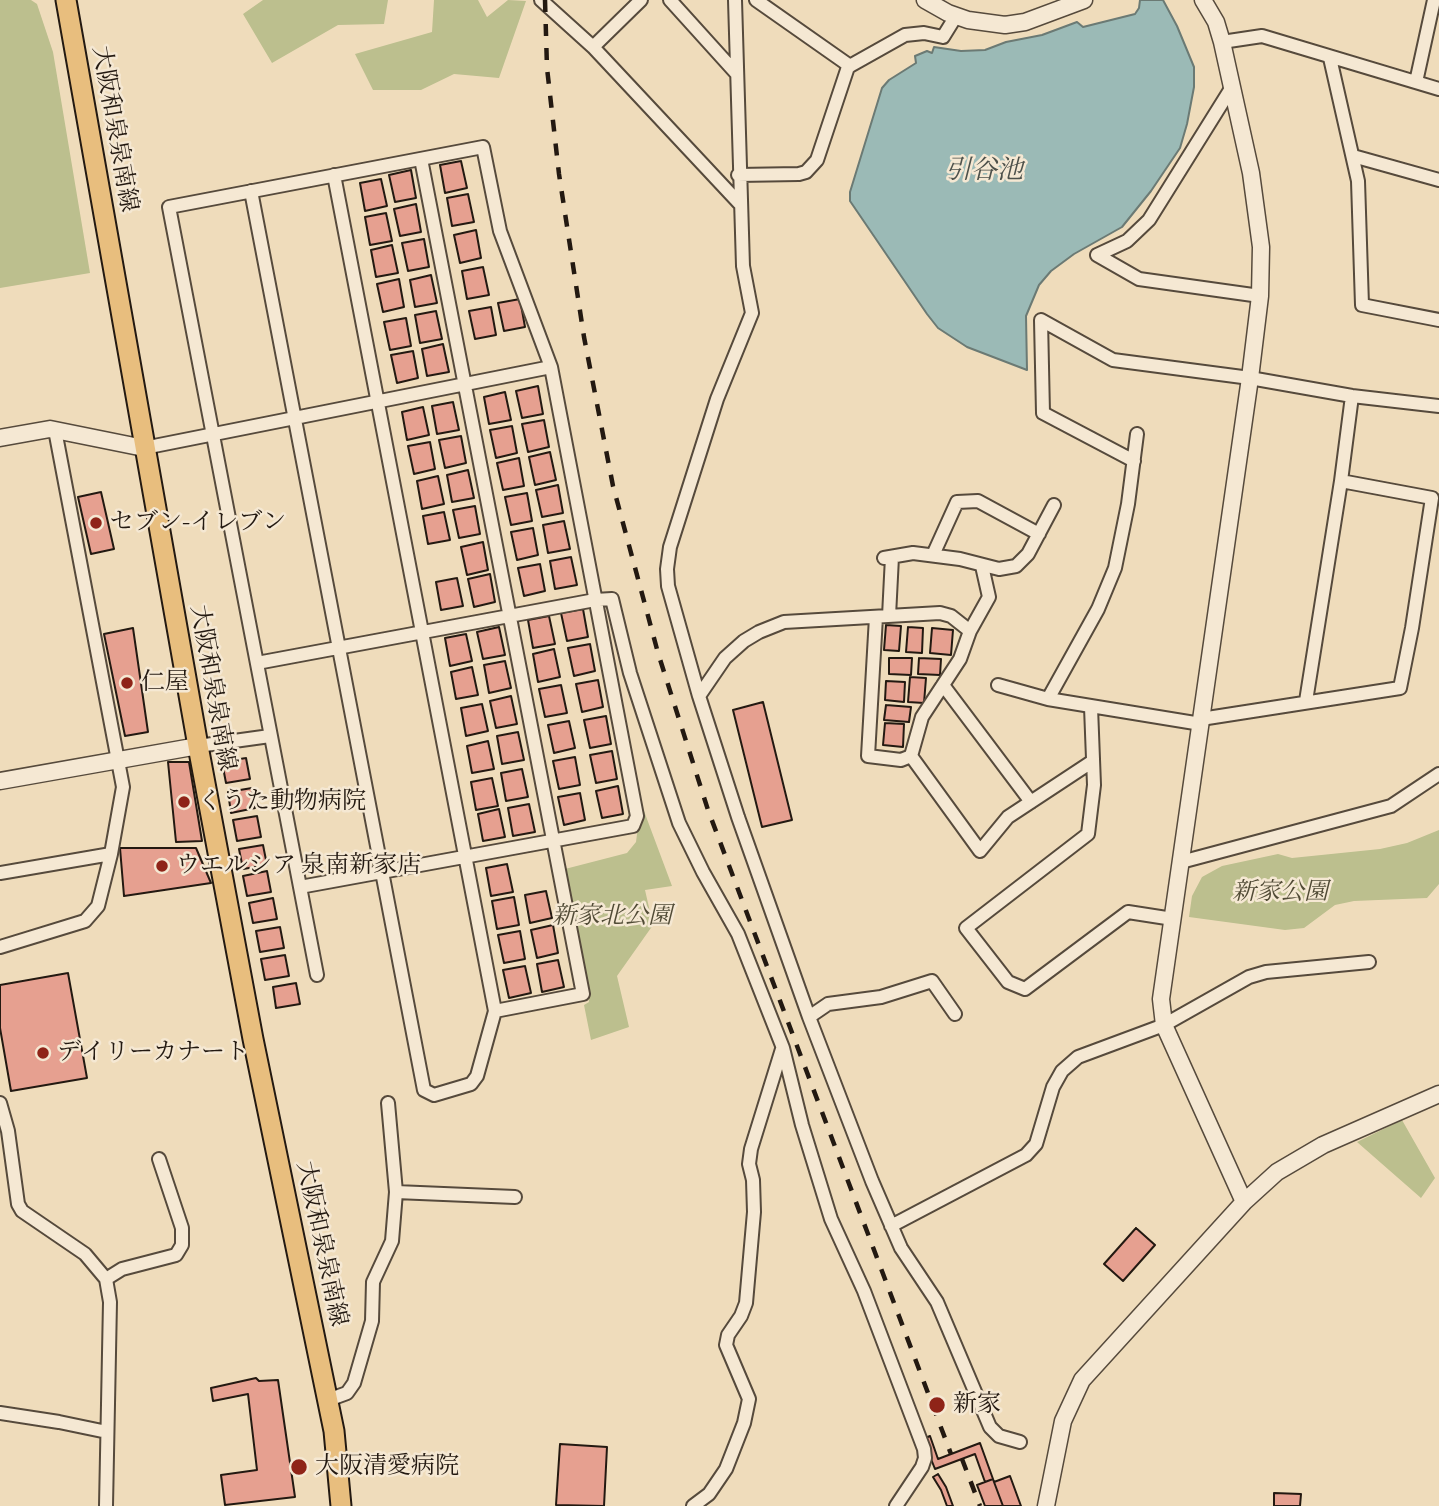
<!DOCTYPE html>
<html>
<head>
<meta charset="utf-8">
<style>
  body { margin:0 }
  canvas { display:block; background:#efdcbb }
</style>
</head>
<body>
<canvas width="1439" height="1506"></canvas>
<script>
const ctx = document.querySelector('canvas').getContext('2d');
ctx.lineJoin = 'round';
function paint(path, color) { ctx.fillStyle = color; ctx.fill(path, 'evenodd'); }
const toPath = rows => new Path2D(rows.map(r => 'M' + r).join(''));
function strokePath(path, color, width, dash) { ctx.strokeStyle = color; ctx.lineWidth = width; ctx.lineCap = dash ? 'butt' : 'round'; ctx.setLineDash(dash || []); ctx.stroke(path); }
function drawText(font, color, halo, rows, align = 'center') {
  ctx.font = font + ' "Gentium Book Plus","Noto Serif JP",serif'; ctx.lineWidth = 5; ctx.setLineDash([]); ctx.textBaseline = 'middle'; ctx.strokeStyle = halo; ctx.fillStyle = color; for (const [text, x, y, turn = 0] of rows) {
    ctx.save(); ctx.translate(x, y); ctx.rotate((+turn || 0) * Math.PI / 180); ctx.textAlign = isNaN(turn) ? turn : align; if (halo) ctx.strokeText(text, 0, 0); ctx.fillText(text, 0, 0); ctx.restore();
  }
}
paint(toPath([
  [0,0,31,0,37,4,53,52,90,273,0,288],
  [263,0,388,0,384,24,338,25,272,63,243,14],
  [434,0,478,0,487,17,508,0,526,1,499,78,454,74,421,90,373,90,355,54,432,32],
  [641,803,672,886,645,890,653,925,617,976,629,1027,591,1040,584,1005,589,1002,565,869,627,853,636,842],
  [1439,830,1439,884,1427,898,1354,901,1335,905,1304,928,1285,930,1189,917,1192,896,1202,877,1222,866,1278,854,1292,858,1380,849,1407,843],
  [1402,1120,1435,1178,1421,1198,1357,1142]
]), '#bcbf8e');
const water = toPath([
  [1140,0,1163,0,1177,26,1194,67,1194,87,1187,124,1180,148,1151,191,1122,227,1074,254,1051,271,1039,285,1026,316,1027,370,967,347,938,328,927,314,850,201,850,192,882,88,889,80,916,63,915,56,927,51,932,53,934,47,961,51,985,50,1006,42,1042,35,1077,22,1083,27,1135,14,1139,8,1140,0]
]);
paint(water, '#9bbab6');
strokePath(water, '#6b7a74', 2);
const building = toPath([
  [461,161,467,188,445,193,440,165,461,161],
  [411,170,416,198,395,202,389,175,411,170],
  [381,179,387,206,365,211,360,183,381,179],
  [468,194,474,222,452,226,447,198,468,194],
  [416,204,421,232,400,236,394,209,416,204],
  [386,213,392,241,370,245,365,217,386,213],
  [476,230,481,258,460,263,454,235,476,230],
  [424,239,429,267,408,271,402,243,424,239],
  [392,245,398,273,376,277,371,250,392,245],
  [483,267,489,295,467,299,462,271,483,267],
  [431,275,437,303,415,307,410,280,431,275],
  [399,279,404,307,383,312,377,284,399,279],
  [520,299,525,327,504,331,498,303,520,299],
  [491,307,496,335,475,339,469,311,491,307],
  [436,311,442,339,420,343,415,315,436,311],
  [406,318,411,346,390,350,384,322,406,318],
  [443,344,449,372,427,376,422,349,443,344],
  [413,351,418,378,397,383,391,355,413,351],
  [538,386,543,414,522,418,516,391,538,386],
  [505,392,511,420,489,424,484,397,505,392],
  [453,402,459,430,437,434,432,406,453,402],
  [423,407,429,435,407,440,402,412,423,407],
  [544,420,549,447,528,452,522,424,544,420],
  [512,426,517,453,496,458,490,430,512,426],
  [461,436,466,463,445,468,439,440,461,436],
  [430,442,435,469,414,474,408,446,430,442],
  [550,452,556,480,535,485,529,457,550,452],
  [519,458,524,486,503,490,497,463,519,458],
  [468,470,474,498,452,502,447,475,468,470],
  [438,476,444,504,422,509,417,481,438,476],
  [558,485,563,513,542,517,536,490,558,485],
  [101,492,114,549,91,554,78,497,101,492],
  [527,493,532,521,511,525,505,497,527,493],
  [475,506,480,534,459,538,453,510,475,506],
  [444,512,450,540,428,544,423,516,444,512],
  [564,521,570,549,548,553,543,525,564,521],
  [533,528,538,555,517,560,511,532,533,528],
  [483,542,488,570,467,575,461,547,483,542],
  [571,557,577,585,555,589,550,561,571,557],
  [540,564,545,591,524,596,518,568,540,564],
  [490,574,495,602,474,607,468,579,490,574],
  [457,578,463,606,441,610,436,582,457,578],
  [583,609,588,637,567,641,561,613,583,609],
  [549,616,555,644,533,648,528,620,549,616],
  [886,625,901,626,899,651,884,650,886,625],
  [499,627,505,655,483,659,477,632,499,627],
  [908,627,923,628,922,653,906,652,908,627],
  [133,628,148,732,125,736,104,634,133,628],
  [932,628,953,630,951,655,930,653,932,628],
  [466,634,472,661,450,666,445,638,466,634],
  [590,644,595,671,574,676,568,648,590,644],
  [554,649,560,677,538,682,533,654,554,649],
  [889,658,912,658,911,675,889,674,889,658],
  [919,658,941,659,940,675,918,674,919,658],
  [505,661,511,688,489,693,484,665,505,661],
  [472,667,478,695,456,699,451,672,472,667],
  [910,677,926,678,924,703,908,702,910,677],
  [598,680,603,707,582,712,576,684,598,680],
  [886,681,905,682,904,702,885,700,886,681],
  [561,685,567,713,545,717,539,689,561,685],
  [511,696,517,724,496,728,490,701,511,696],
  [763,702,792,820,762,827,733,710,763,702],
  [482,704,488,731,466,736,461,708,482,704],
  [886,705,911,707,909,722,884,720,886,705],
  [606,716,611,744,590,748,584,720,606,716],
  [569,721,575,748,554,753,548,725,569,721],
  [885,723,904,724,903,747,883,745,885,723],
  [518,732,524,760,502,764,497,736,518,732],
  [488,741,494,769,472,773,467,746,488,741],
  [612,751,617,779,596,783,590,755,612,751],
  [575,757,580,785,559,789,553,761,575,757],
  [246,758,250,779,226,783,222,762,246,758],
  [168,762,189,762,202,841,176,842,168,762],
  [522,769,528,797,506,801,501,773,522,769],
  [492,778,498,806,476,810,471,782,492,778],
  [618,786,623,814,602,818,596,791,618,786],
  [252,788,255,808,231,813,228,792,252,788],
  [580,793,585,820,564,825,558,797,580,793],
  [529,804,535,832,513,836,508,808,529,804],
  [499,809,505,837,483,841,478,814,499,809],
  [257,816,261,837,237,841,233,820,257,816],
  [263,845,267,865,243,869,239,849,263,845],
  [120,848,196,848,211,883,124,896,120,848],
  [507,864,513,892,491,896,486,868,507,864],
  [267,871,271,892,247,896,243,876,267,871],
  [546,891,552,918,530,923,525,895,546,891],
  [514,897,519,925,497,929,492,901,514,897],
  [273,898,277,919,253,923,249,903,273,898],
  [553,925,558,953,537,958,531,930,553,925],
  [280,927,284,948,260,952,256,931,280,927],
  [520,931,525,959,504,963,498,935,520,931],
  [285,955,289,976,265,980,261,959,285,955],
  [558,960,564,987,542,992,537,964,558,960],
  [525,966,531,993,509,998,503,970,525,966],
  [68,973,87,1078,11,1091,0,1028,0,985,68,973],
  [296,983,300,1004,276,1008,273,987,296,983],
  [1136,1228,1155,1245,1123,1281,1104,1264,1136,1228],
  [256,1378,259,1381,278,1380,295,1497,225,1505,221,1475,257,1470,248,1394,213,1401,211,1388,256,1378],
  [930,1436,938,1459,980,1443,993,1479,985,1482,975,1454,935,1469,923,1439,930,1436],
  [560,1444,607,1447,604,1506,556,1505,560,1444],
  [938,1474,946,1487,953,1506,947,1506,941,1490,933,1477,938,1474],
  [1010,1476,1021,1506,1003,1506,994,1482,1010,1476],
  [993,1479,994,1482,1003,1506,985,1506,977,1485,993,1479],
  [1274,1493,1301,1494,1300,1506,1274,1506,1274,1493]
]);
paint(building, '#e6a090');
strokePath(building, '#231911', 2);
const minor = toPath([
  [541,0,593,47,739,203],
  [670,0,736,73],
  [735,0,743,266,752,313,717,399,670,547,667,569,668,586,699,696,738,817,809,1017,872,1181,901,1248,937,1302,990,1427,999,1436,1020,1442],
  [756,0,850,66],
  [1222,42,1262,36,1439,89],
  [593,47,641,0],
  [1330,58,1358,181,1362,305,1439,320],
  [1416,82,1434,0],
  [1353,156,1439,180],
  [421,159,583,994,495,1011],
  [738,175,799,174,806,172,817,160,848,67,905,35,924,33,943,37,956,16],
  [251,191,424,1090,434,1095,471,1084,477,1076,495,1011,334,175],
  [1097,255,1127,241,1149,220,1232,87],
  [1097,255,1139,279,1260,296],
  [144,448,551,367],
  [1134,461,1043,413,1041,320,1113,360,1250,378,1352,396,1439,406],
  [933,555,957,502,978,501,1039,534],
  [884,558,913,553,960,559,999,569,1016,566,1028,554,1054,505],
  [982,566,989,597,970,631,960,659,922,717,911,756,980,851,1008,817,1093,761],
  [889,616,892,557],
  [876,617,868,756,901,760,911,756],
  [257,663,595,600,612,599,630,673,679,823,703,872,738,934,783,1048,802,1125,831,1219,864,1291,924,1449,925,1458,922,1467,896,1506],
  [943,685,1031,802],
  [998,685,1048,699,1201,724],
  [699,696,725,658,744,641,759,632,784,622,940,613,951,616,970,631],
  [1048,699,1098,609,1115,568,1128,504,1137,434],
  [1306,701,1341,481],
  [1091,707,1094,785,1088,834,966,928,1008,982,1025,989,1128,912,1173,919],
  [1201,719,1400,688,1412,628,1432,498,1341,481,1352,396],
  [198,746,270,736],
  [1181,862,1391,806,1439,774],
  [0,873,111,854],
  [300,887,633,826,637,816,551,367,500,231,483,147,169,207,317,975],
  [0,947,85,921,98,906,111,854,123,787,55,430],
  [809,1017,828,1004,881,997,932,981,955,1014],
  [0,1103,8,1131,18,1204,22,1211,85,1254,106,1279,110,1302,106,1506],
  [396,1192,515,1197],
  [891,1226,1026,1155,1036,1144,1053,1087,1062,1071,1078,1057,1164,1025,1249,977,1266,972,1369,962],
  [106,1279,122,1269,176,1255,182,1245,182,1228,159,1159],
  [328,1400,347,1393,354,1383,372,1321,373,1282,392,1241,396,1192,388,1103],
  [0,1413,59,1422,107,1432],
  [693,1506,709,1494,726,1469,744,1423,749,1399,726,1345,728,1335,741,1316,746,1303,754,1212,753,1180,749,1164,751,1149,782,1049]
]);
const tertiary = toPath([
  [925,0,948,13,968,20,1005,25,1025,22,1084,0],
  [1203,0,1216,22,1222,42,1251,173,1261,247,1260,296,1250,378,1161,999,1164,1025,1244,1202],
  [0,438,50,429,144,448],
  [0,781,198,746],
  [1046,1506,1063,1421,1082,1380,1244,1202,1277,1172,1323,1145,1439,1094]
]);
const primary = toPath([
  [66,0,198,746,253,1039,334,1431,341,1506]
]);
strokePath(minor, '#564a3c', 16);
strokePath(tertiary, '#564a3c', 19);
strokePath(primary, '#231911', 23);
strokePath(minor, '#f5e8d3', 12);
strokePath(tertiary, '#f5e8d3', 16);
strokePath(primary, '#e8be7e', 19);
strokePath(toPath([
  [545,0,547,68,559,174,584,337,613,486,658,653,708,810,951,1454],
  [962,1459,980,1506]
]), '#231911', 4.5, [12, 12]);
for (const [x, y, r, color] of [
  [96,523,7,"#8f2418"],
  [127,683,7,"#8f2418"],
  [184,802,7,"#8f2418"],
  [162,866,7,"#8f2418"],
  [43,1053,7,"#8f2418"],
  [937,1405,9,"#8f2418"],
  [299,1467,9,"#8f2418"]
]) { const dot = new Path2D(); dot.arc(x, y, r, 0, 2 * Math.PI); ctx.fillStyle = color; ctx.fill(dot); strokePath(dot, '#f5e8d3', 2.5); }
drawText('24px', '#231911', '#f5e8d3', [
  ["大阪和泉泉南線",114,129,80],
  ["大阪和泉泉南線",212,688,80],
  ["大阪和泉泉南線",321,1244,78]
]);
drawText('24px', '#231911', '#f5e8d3', [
  ["セブン-イレブン",110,523],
  ["仁屋",141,683],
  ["くうた動物病院",198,802],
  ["ウエルシア 泉南新家店",176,866],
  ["デイリーカナート",57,1053],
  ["新家",953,1405],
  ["大阪清愛病院",315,1467]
], 'left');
drawText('italic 24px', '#514b36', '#f5e8d3', [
  ["新家公園",1280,893],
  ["新家北公園",612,917]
]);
drawText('italic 26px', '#4d514b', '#f5e8d3', [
  ["引谷池",984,171]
]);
</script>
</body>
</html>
